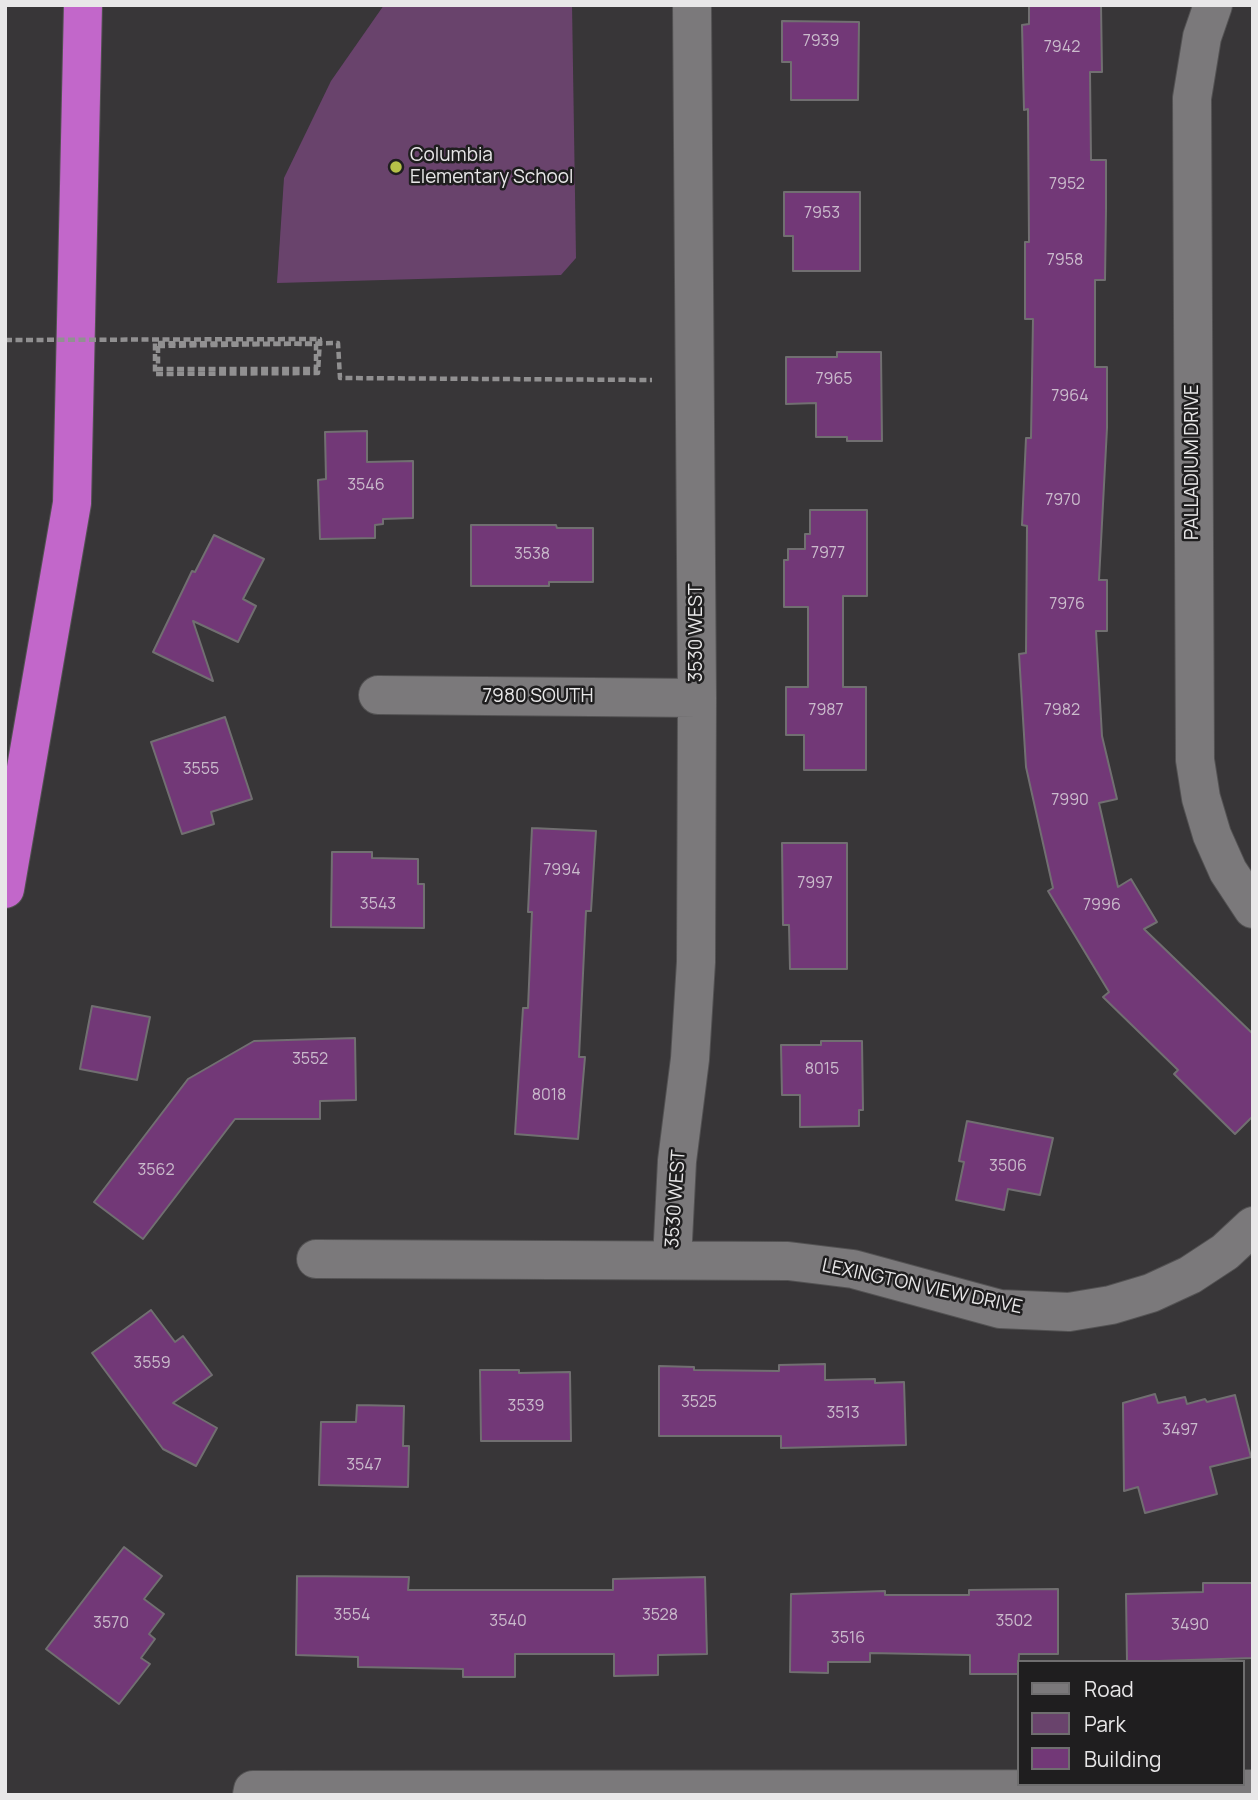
<!DOCTYPE html>
<html>
<head>
<meta charset="utf-8">
<style>
  body { margin:0 }
  #map { position:relative; width:1258px; height:1800px; overflow:hidden; background:#383638; font-family:Manrope,sans-serif }
  canvas { display:block }
  .frame { position:absolute; inset:0; border:7px solid #e8e7e8; pointer-events:none }
  .legend { position:absolute; left:1017px; top:1660px; width:228px; height:126px; box-sizing:border-box; background:#1f1e1f; border:2px solid #6f6e6f; margin:0; padding:9px 12px; list-style:none; font-size:21px; color:#e8e7e8 }
  .legend li { display:flex; align-items:center; gap:14px; height:35px }
  .legend b { width:35px; border:2px solid #6f6e6f }
</style>
</head>
<body>
<div id="map">
<canvas width="1258" height="1800"></canvas>
<div class="frame"></div>
<ul class="legend">
<li><b style="height:9px;background:#7b797b"></b>Road</li>
<li><b style="height:19px;background:#69436c"></b>Park</li>
<li><b style="height:19px;background:#723877"></b>Building</li>
</ul>
</div>
<script>
const ctx = document.querySelector('canvas').getContext('2d');
ctx.lineJoin = 'round';
function paint(path, color) { ctx.fillStyle = color; ctx.fill(path, 'evenodd'); }
const toPath = rows => new Path2D(rows.map(r => 'M' + r).join(''));
function strokePath(path, color, width, dash) { ctx.strokeStyle = color; ctx.lineWidth = width; ctx.lineCap = dash ? 'butt' : 'round'; ctx.setLineDash(dash || []); ctx.stroke(path); }
function drawText(font, color, halo, rows, align = 'center') {
  ctx.font = font + ' Manrope,sans-serif'; ctx.lineWidth = 5; ctx.setLineDash([]); ctx.textBaseline = 'middle'; ctx.strokeStyle = halo; ctx.fillStyle = color; for (const [text, x, y, turn = 0] of rows) {
    ctx.save(); ctx.translate(x, y); ctx.rotate((+turn || 0) * Math.PI / 180); ctx.textAlign = isNaN(turn) ? turn : align; if (halo) ctx.strokeText(text, 0, 0); ctx.fillText(text, 0, 0); ctx.restore();
  }
}
paint(toPath([
  [384,5,572,5,576,258,561,275,277,283,284,178,331,81]
]), '#69436c');
const building = toPath([
  [1029,5,1101,5,1102,72,1090,72,1091,160,1106,160,1106,209,1105,280,1095,280,1095,367,1107,367,1107,428,1099,580,1107,580,1107,631,1096,631,1102,736,1117,799,1099,803,1118,887,1131,879,1157,922,1144,929,1253,1034,1253,1116,1235,1134,1174,1074,1178,1070,1103,997,1109,992,1048,891,1053,888,1026,767,1019,654,1026,653,1027,526,1022,525,1026,438,1031,438,1033,319,1025,319,1025,242,1029,242,1028,109,1024,110,1022,25,1029,24,1029,5],
  [782,21,859,22,858,100,791,100,791,62,782,62,782,21],
  [784,192,860,192,860,271,793,271,793,236,784,236,784,192],
  [837,352,881,352,882,441,847,441,847,437,816,437,816,403,786,404,786,357,837,357,837,352],
  [367,431,367,462,413,461,413,518,383,519,383,524,375,525,375,538,320,539,318,480,326,479,325,432,367,431],
  [810,510,867,510,867,596,843,596,843,687,866,687,866,770,804,770,804,735,786,735,786,687,808,687,808,607,784,607,784,560,788,560,788,549,805,549,805,534,810,534,810,510],
  [471,525,556,525,557,528,593,528,593,582,549,582,549,586,471,586,471,525],
  [214,535,264,559,243,599,256,606,238,642,193,621,213,681,153,652,192,571,195,572,214,535],
  [225,717,252,799,211,812,214,824,182,834,151,742,225,717],
  [532,828,596,831,591,911,586,911,579,1057,585,1057,578,1139,515,1134,523,1008,528,1008,532,912,528,912,532,828],
  [782,843,847,843,847,969,790,969,789,925,783,925,782,843],
  [332,852,372,852,372,858,418,859,418,884,424,884,424,928,331,927,332,852],
  [92,1006,150,1017,137,1080,80,1069,92,1006],
  [355,1038,356,1100,320,1101,320,1119,235,1119,143,1239,94,1202,188,1079,254,1041,355,1038],
  [821,1041,862,1041,863,1110,859,1110,859,1126,800,1127,800,1095,782,1095,781,1045,821,1045,821,1041],
  [967,1121,1053,1138,1040,1195,1008,1189,1004,1210,956,1200,964,1162,959,1161,967,1121],
  [151,1310,175,1342,183,1336,212,1375,173,1403,217,1428,196,1466,163,1449,92,1353,151,1310],
  [825,1364,825,1380,875,1379,875,1383,904,1382,906,1445,781,1448,781,1436,659,1436,659,1366,694,1367,694,1370,779,1371,779,1365,825,1364],
  [480,1370,519,1370,519,1373,570,1372,571,1441,481,1441,480,1370],
  [1155,1394,1158,1403,1185,1397,1187,1404,1205,1399,1207,1402,1235,1395,1251,1457,1210,1467,1217,1494,1145,1513,1138,1487,1124,1491,1123,1403,1155,1394],
  [357,1405,404,1406,403,1446,409,1446,408,1487,319,1485,321,1422,356,1422,357,1405],
  [124,1547,162,1576,144,1599,164,1614,149,1634,155,1639,141,1658,150,1664,119,1704,46,1649,124,1547],
  [297,1576,409,1577,408,1590,613,1590,613,1579,705,1577,707,1654,658,1655,658,1675,614,1676,614,1654,515,1654,515,1677,463,1677,463,1669,358,1667,358,1657,296,1655,297,1576],
  [1203,1583,1253,1583,1253,1658,1127,1662,1126,1594,1203,1592,1203,1583],
  [1058,1589,1058,1654,1019,1654,1018,1674,970,1674,970,1655,870,1653,870,1662,828,1662,828,1673,790,1672,791,1594,885,1591,885,1595,969,1595,969,1590,1058,1589]
]);
paint(building, '#723877');
strokePath(building, '#716f71', 2);
const minor = toPath([
  [1213,5,1202,37,1192,98,1195,760,1201,798,1212,835,1228,871,1253,909],
  [378,695,697,698],
  [316,1259,788,1261,853,1269,1000,1309,1069,1312,1111,1305,1151,1293,1190,1275,1225,1252,1253,1226],
  [672,1260,677,1161,690,1059,696,962,697,698,692,5],
  [252,1795,253,1790,1253,1789]
]);
const motorway = toPath([
  [5,889,72,503,83,5]
]);
strokePath(minor, '#535253', 40);
strokePath(motorway, '#535253', 40);
strokePath(toPath([
  [158,346,338,343,340,378,652,380]
]), '#919091', 4.5, [7, 3.5]);
strokePath(minor, '#7b797b', 38);
strokePath(motorway, '#c267ca', 38);
strokePath(toPath([
  [5,340,320,339,318,373,155,374,155,343,316,344,316,369,158,369,158,346]
]), '#919091', 4.5, [7, 3.5]);
for (const [x, y, r, color] of [
  [396,167,7,"#b6c148"]
]) { const dot = new Path2D(); dot.arc(x, y, r, 0, 2 * Math.PI); ctx.fillStyle = color; ctx.fill(dot); strokePath(dot, '#1f1e1f', 2.5); }
drawText('16px', '#cabbcc', null, [
  ["7939",821,42],
  ["7942",1062,48],
  ["7952",1067,185],
  ["7953",822,214],
  ["7958",1065,261],
  ["7965",834,380],
  ["7964",1070,397],
  ["3546",366,486],
  ["7970",1063,501],
  ["7977",828,554],
  ["3538",532,555],
  ["7976",1067,605],
  ["7987",826,711],
  ["7982",1062,711],
  ["3555",201,770],
  ["7990",1070,801],
  ["7994",562,871],
  ["7997",815,884],
  ["3543",378,905],
  ["7996",1102,906],
  ["3552",310,1060],
  ["8015",822,1070],
  ["8018",549,1096],
  ["3506",1008,1167],
  ["3562",156,1171],
  ["3559",152,1364],
  ["3525",699,1403],
  ["3539",526,1407],
  ["3513",843,1414],
  ["3497",1180,1431],
  ["3547",364,1466],
  ["3554",352,1616],
  ["3528",660,1616],
  ["3540",508,1622],
  ["3502",1014,1622],
  ["3570",111,1624],
  ["3490",1190,1626],
  ["3516",848,1639]
]);
drawText('19px', '#e8e7e8', '#1f1e1f', [
  ["Columbia",410,156],
  ["Elementary School",410,178]
], 'left');
drawText('19px', '#e8e7e8', '#1f1e1f', [
  ["PALLADIUM DRIVE",1193,462,-90],
  ["3530 WEST",697,633,-90],
  ["7980 SOUTH",538,697],
  ["3530 WEST",676,1199,-86],
  ["LEXINGTON VIEW DRIVE",922,1287,12]
]);
</script>
</body>
</html>
